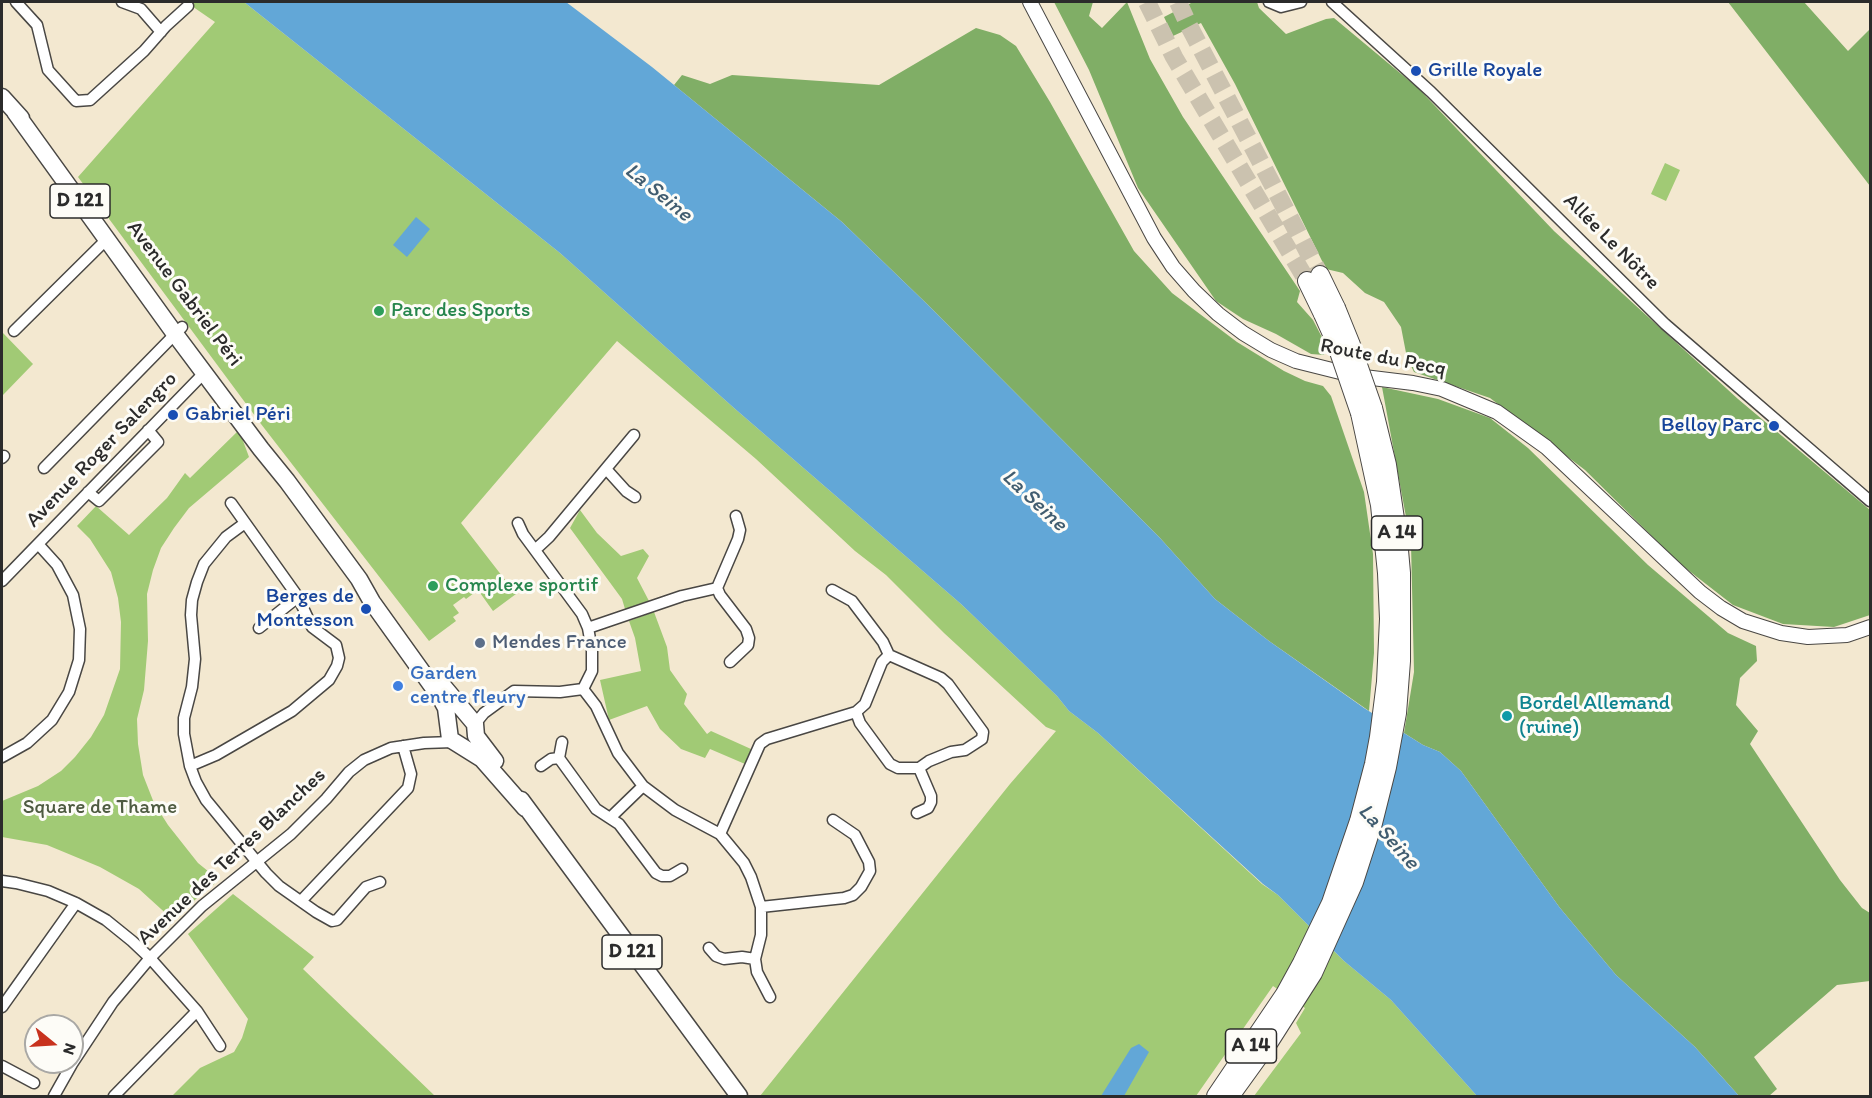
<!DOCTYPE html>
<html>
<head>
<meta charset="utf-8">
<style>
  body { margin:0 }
  #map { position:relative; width:1872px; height:1098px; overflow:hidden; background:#f3e8d0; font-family:Itim,sans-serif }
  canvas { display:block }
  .frame { position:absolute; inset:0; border:3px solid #2b2b2b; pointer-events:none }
  .north { position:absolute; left:24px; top:1014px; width:60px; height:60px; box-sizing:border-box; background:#fdfcf7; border:2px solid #a9a8a5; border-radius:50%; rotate:108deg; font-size:16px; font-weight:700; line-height:24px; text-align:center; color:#2b2b2b }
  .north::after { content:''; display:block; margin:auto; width:21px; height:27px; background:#c8321e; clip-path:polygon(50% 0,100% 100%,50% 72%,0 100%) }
</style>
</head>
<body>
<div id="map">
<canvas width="1872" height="1098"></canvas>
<div class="frame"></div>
<div class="north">N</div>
</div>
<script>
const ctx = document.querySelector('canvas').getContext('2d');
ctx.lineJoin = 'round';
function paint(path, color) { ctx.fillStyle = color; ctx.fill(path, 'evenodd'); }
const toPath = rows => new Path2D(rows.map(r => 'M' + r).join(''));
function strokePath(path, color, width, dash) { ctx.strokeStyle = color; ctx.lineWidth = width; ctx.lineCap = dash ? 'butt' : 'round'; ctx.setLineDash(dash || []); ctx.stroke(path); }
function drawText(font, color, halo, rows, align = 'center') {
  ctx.font = font + ' Itim,sans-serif'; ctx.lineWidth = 6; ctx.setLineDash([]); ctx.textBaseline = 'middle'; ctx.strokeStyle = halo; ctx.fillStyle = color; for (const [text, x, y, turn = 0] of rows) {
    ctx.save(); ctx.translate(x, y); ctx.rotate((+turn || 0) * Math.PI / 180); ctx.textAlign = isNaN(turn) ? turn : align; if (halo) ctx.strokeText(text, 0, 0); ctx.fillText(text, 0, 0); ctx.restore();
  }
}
paint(toPath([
  [186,2,244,2,560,253,734,408,961,604,1057,696,1069,711,1098,733,1262,884,1278,895,1344,961,1391,1000,1477,1096,1254,1096,1301,1033,1296,1023,1305,1008,1273,986,1196,1096,760,1096,1010,784,1056,731,1046,727,944,633,886,575,855,551,756,459,617,341,461,523,516,594,493,611,478,590,466,599,464,597,453,605,459,613,453,617,456,621,429,641,261,424,78,177,215,22],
  [1665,163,1680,170,1666,201,1651,194],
  [2,332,33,364,2,396],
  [239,430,249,457,189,508,174,528,161,548,153,570,147,594,148,641,144,690,137,719,138,744,143,775,154,803,168,825,198,863,219,880,172,919,139,889,100,867,47,845,2,837,2,801,38,786,61,771,75,757,91,737,104,715,120,669,121,622,118,598,111,572,90,539,77,526,96,506,129,535,167,498,185,473,190,478],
  [580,510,597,533,621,556,643,549,649,556,637,578,649,601,625,609,622,599,570,528],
  [654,612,667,647,670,670,687,694,684,704,707,734,711,731,751,749,745,764,710,749,705,758,681,749,660,729,647,706,609,720,600,680,641,671,635,638,629,621],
  [233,894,314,957,303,969,435,1096,172,1096,200,1068,234,1052,242,1038,248,1019,188,934]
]), '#a1ca75');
paint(toPath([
  [1054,2,1093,2,1089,16,1102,28,1127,2,1150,59,1183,117,1300,291,1297,302,1313,320,1326,345,1324,355,1311,354,1276,334,1243,319,1216,301,1138,188,1089,70],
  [1193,2,1257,2,1259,8,1286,34,1326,19,1334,18,1418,88,1554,231,1738,399,1870,510,1870,615,1834,627,1783,624,1733,605,1679,563,1585,470,1490,398,1414,372,1407,358,1401,327,1384,302,1365,293,1343,273,1326,269,1235,84,1201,23,1173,36,1164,17],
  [1728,2,1804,2,1848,51,1870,29,1870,186],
  [976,28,1000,35,1016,46,1050,102,1134,251,1172,293,1237,342,1284,371,1305,381,1323,386,1331,396,1364,492,1373,554,1374,653,1369,711,1269,641,1215,599,1160,538,927,304,842,222,674,85,682,75,710,84,732,75,879,85],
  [1382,387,1438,399,1490,418,1528,448,1648,565,1728,633,1756,646,1757,661,1740,678,1736,705,1758,731,1750,744,1840,880,1862,908,1870,913,1870,981,1837,985,1754,1057,1777,1089,1769,1096,1739,1096,1695,1047,1616,975,1560,908,1461,771,1440,752,1423,745,1404,733,1414,672,1411,544]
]), '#80ae66');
paint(toPath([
  [244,2,566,2,652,67,842,222,927,304,1160,538,1215,599,1269,641,1364,708,1423,745,1440,752,1461,771,1560,908,1616,975,1695,1047,1739,1096,1477,1096,1391,1000,1344,961,1278,895,1263,884,1098,733,1069,711,1057,696,961,604,734,408,560,253],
  [416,217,430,229,407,257,393,245],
  [1139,1044,1149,1052,1124,1096,1101,1096,1131,1048]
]), '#62a7d7');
strokePath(toPath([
  [1147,2,1174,57,1307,281],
  [1178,2,1189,26,1320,275]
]), '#cbc2af', 18, [18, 9]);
const minor = toPath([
  [16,2,37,25,48,70,76,101,90,100,144,51,166,26,188,6],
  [122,2,141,9,161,32],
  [1269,2,1281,7,1301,2],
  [1332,2,1431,92,1665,324,1870,501],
  [14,331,107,239],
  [2,458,4,456],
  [44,468,182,327],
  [607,470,626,491,635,497],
  [88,492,99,501,158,442,148,430],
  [245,523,226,537,204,564,197,582,192,600,191,615,195,659,192,687,184,718,184,734,190,766,196,782,206,800,266,873,279,886,316,912,332,921,337,920,366,887,380,882],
  [518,523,523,534,582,614,588,628,592,650,592,671,583,689],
  [535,550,549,537,634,435],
  [2,581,205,372],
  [832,590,852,601,883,642,889,655,941,678,948,684,983,732,982,739,965,750,951,752,929,761,919,768,898,768,890,764,860,723,856,712],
  [259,628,298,597],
  [588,628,682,596,717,588],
  [730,662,748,645,749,638,746,629,720,595,717,588,738,539,740,530,736,516],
  [475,724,484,713,514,691,560,692,583,689,596,706,618,753,643,786,675,810,720,834,744,863,751,877,761,907,761,935,755,959],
  [562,742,559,758,596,809,619,824,656,873,662,876,670,876,682,869],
  [2,757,27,743,52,720,69,692,79,660,80,629,73,595,57,565,38,544],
  [190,766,216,755,292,711,329,680,337,666,339,658,336,645,312,627,298,597,231,503],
  [541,766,551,759,559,758],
  [917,813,928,808,931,802,931,796,919,768],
  [610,818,643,786],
  [720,834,760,744,767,739,856,712,865,704,882,662,889,655],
  [2,881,16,883,48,891,76,903,106,920,132,941,150,958,197,1011,114,1096],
  [301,901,408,788,411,774,403,746],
  [761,907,844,898,853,895,861,887,870,871,869,862,855,835,833,820],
  [709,948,716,956,724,959,742,957,755,959,757,972,770,997],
  [2,1007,76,903],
  [197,1011,220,1046],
  [2,1066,34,1083],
  [54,1096,72,1064,113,1002,150,958,202,906,291,834,326,799,349,772,364,760,391,748,424,743,453,742]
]);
const secondary = toPath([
  [1030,2,1154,238,1173,267,1194,291,1218,314,1243,333,1271,350,1296,361,1356,376,1413,383,1442,389,1497,412,1546,447,1700,592,1721,608,1743,621,1781,633,1808,637,1847,635,1870,627]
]);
const primary = toPath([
  [2,97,21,118],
  [15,112,175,334,261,449,287,481,359,579,372,602,440,697,446,708,450,739,482,759,525,808],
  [443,686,475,724,476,736,495,761],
  [521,800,739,1096]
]);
const motorway = toPath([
  [1320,275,1336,308],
  [1307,281,1323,314],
  [1216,1096,1285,994,1302,963,1331,903,1359,821,1374,764,1379,737,1386,682,1389,619,1387,573,1380,505,1360,413],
  [1230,1096,1269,1042,1313,973,1354,882,1373,823,1387,767,1397,713,1401,661,1401,573,1398,539,1387,465,1373,408]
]);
strokePath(minor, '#494744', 13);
strokePath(secondary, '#494744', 16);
strokePath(primary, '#494744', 19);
strokePath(motorway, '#494744', 20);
strokePath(minor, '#fff', 10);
strokePath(secondary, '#fff', 14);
strokePath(primary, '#fff', 16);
strokePath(motorway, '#fff', 18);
const motorwayBridge = toPath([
  [1336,308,1351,345,1373,408],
  [1323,314,1336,343,1360,413]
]);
strokePath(motorwayBridge, '#494744', 20, []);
strokePath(motorwayBridge, '#fff', 18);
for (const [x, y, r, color] of [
  [1416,71,6,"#1a4fb4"],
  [379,311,6,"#2e9e5b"],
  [173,415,6,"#1a4fb4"],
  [1774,426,6,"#1a4fb4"],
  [433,586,6,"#2e9e5b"],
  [366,609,6,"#1a4fb4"],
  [480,643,6,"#5c6f8a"],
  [398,686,6,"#3f7fe0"],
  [1507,716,6,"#0f9aa8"]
]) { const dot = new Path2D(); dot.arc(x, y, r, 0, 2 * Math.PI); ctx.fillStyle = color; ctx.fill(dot); strokePath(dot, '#fdfcf7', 2); }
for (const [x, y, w] of [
  [80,201,60],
  [1397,533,51],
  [632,952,60],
  [1251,1046,51]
]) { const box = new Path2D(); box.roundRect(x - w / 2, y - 17, w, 34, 4.5); ctx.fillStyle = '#fdfcf7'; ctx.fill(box); strokePath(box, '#2b2b2b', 1.5); }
drawText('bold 20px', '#2b2b2b', null, [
  ["D 121",80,201],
  ["A 14",1397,533],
  ["D 121",632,952],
  ["A 14",1251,1046]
]);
drawText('21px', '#164399', '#fdfcf7', [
  ["Grille Royale",1428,71],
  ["Gabriel Péri",185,415],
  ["Belloy Parc",1762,426,"right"],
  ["Berges de",354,597,"right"],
  ["Montesson",354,621,"right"]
], 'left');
drawText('21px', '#2b2b2b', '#fdfcf7', [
  ["Allée Le Nôtre",1611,242,45],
  ["Avenue Gabriel Péri",184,294,53],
  ["Route du Pecq",1383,358,11],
  ["Avenue Roger Salengro",102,450,-46],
  ["Avenue des Terres Blanches",232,857,-43]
]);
drawText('21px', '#27864d', '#fdfcf7', [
  ["Parc des Sports",391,311],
  ["Complexe sportif",445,586]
], 'left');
drawText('21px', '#4e5e75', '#fdfcf7', [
  ["Mendes France",492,643]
], 'left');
drawText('21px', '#366cbe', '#fdfcf7', [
  ["Garden",410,674],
  ["centre fleury",410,698]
], 'left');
drawText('21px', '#0d838f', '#fdfcf7', [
  ["Bordel Allemand",1519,704],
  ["(ruine)",1519,728]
], 'left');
drawText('21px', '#4e5b41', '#fdfcf7', [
  ["Square de Thame",100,808]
]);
drawText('italic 22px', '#415d70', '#fdfcf7', [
  ["La Seine",658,193,39],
  ["La Seine",1034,501,43],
  ["La Seine",1388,837,48]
]);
</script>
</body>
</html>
